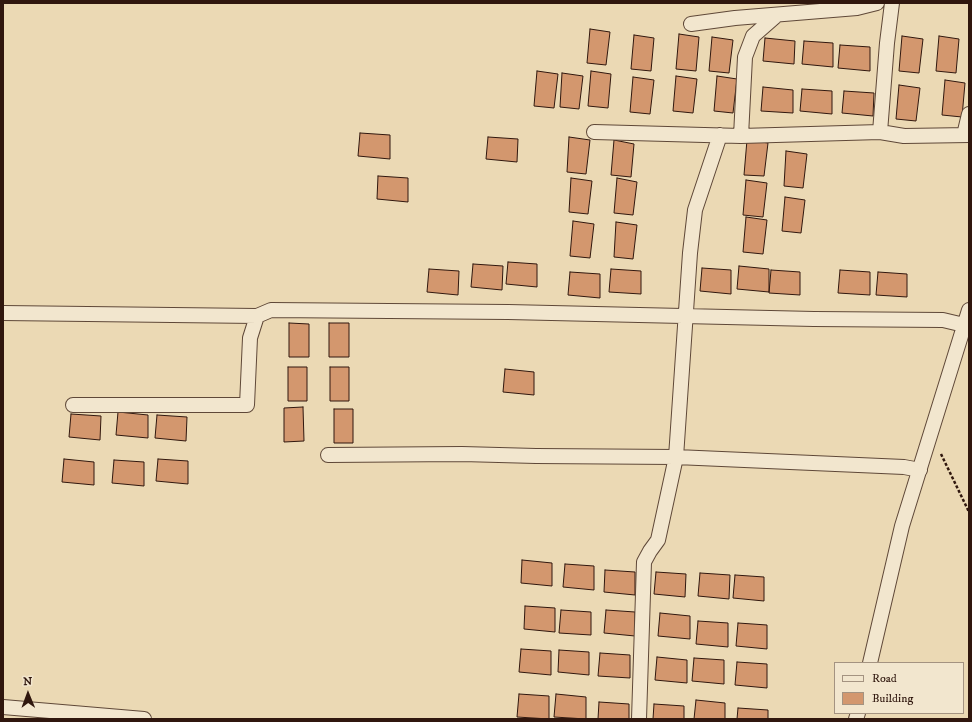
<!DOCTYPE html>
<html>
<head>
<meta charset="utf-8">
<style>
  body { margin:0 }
  #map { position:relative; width:972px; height:722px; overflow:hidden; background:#ebd9b4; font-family:"IM FELL DW Pica",serif }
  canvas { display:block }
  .frame { position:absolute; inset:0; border:4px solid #30170e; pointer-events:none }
  .legend { position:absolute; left:834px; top:662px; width:130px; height:52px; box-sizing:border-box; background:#f2e6ce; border:1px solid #a49381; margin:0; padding:5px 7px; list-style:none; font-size:12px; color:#30170e }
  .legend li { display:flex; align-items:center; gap:8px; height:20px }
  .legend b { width:20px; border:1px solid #a49381 }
  .north { position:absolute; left:8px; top:674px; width:40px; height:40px; -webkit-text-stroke:3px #f2e6ce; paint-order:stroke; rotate:359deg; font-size:11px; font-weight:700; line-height:16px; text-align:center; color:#30170e }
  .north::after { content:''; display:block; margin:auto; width:14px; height:18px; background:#30170e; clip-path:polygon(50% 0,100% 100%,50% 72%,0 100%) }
</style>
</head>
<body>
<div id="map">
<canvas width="972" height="722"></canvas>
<div class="frame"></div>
<ul class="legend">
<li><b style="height:5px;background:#f2e6ce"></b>Road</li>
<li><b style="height:11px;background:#d3976e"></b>Building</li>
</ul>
<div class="north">N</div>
</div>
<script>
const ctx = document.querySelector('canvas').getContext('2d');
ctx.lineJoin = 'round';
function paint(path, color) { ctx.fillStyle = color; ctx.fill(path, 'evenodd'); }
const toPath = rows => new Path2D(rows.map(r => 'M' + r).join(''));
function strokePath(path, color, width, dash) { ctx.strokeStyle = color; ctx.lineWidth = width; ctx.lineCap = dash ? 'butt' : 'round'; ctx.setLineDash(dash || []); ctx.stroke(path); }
const building = toPath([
  [590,29,610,32,606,65,587,63,590,29],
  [679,34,699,37,696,71,676,69,679,34],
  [634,35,654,38,651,71,631,69,634,35],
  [902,36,923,39,919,73,899,71,902,36],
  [939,36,959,39,956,73,936,71,939,36],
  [712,37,733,40,729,73,709,71,712,37],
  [765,38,795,41,794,64,763,61,765,38],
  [804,41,833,43,833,67,802,64,804,41],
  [840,45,870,47,870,71,838,68,840,45],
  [537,71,558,74,554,108,534,106,537,71],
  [591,71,611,74,608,108,588,106,591,71],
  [562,73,583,76,579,109,560,107,562,73],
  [676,76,697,79,693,113,673,111,676,76],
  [717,76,737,79,733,113,714,111,717,76],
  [633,77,654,80,650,114,630,112,633,77],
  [945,80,965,83,962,117,942,115,945,80],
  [899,85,920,88,916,121,896,119,899,85],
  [763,87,793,90,793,113,761,111,763,87],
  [802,89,832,91,832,114,800,111,802,89],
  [844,91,874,93,873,116,842,113,844,91],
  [360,133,390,135,390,159,358,156,360,133],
  [488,137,518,139,517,162,486,159,488,137],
  [569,137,590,140,586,174,567,172,569,137],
  [614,140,634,144,631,177,611,175,614,140],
  [747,140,768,143,764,176,744,175,747,140],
  [786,151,807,154,803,188,784,186,786,151],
  [378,176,408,178,408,202,377,199,378,176],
  [571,178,592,181,588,214,569,212,571,178],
  [617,178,637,182,633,215,614,213,617,178],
  [746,180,767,183,763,217,743,215,746,180],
  [785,197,805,200,801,233,782,231,785,197],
  [746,217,767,220,763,254,743,252,746,217],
  [573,221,594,224,590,258,570,256,573,221],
  [616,222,637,225,633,259,614,257,616,222],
  [508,262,537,264,537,287,506,284,508,262],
  [473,264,503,266,502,290,471,287,473,264],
  [739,266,769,269,769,292,737,289,739,266],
  [702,268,731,270,731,294,700,291,702,268],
  [429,269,459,271,458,295,427,292,429,269],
  [611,269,641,271,641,294,609,292,611,269],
  [771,270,800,272,800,295,769,293,771,270],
  [840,270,870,272,870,295,838,293,840,270],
  [570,272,600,274,600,298,568,295,570,272],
  [878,272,907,274,907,297,876,295,878,272],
  [289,323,309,324,309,357,289,357,289,323],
  [329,323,349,323,349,357,329,357,329,323],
  [288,367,307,367,307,401,288,401,288,367],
  [330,367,349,367,349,401,330,401,330,367],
  [505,369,534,372,534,395,503,392,505,369],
  [303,407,304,441,284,442,284,408,303,407],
  [334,409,353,409,353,443,334,443,334,409],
  [118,412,148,415,148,438,116,435,118,412],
  [71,414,101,416,100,440,69,437,71,414],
  [157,415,187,417,186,441,155,438,157,415],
  [64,459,94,462,94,485,62,482,64,459],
  [158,459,188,461,188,484,156,481,158,459],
  [114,460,144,462,144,486,112,483,114,460],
  [522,560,552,563,552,586,521,583,522,560],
  [565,564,594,566,594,590,563,587,565,564],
  [605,570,635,572,635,595,604,592,605,570],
  [656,572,686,574,685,597,654,594,656,572],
  [700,573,730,575,729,599,698,596,700,573],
  [735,575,764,577,764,601,733,598,735,575],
  [525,606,555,608,555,632,524,629,525,606],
  [561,610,591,612,591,635,559,633,561,610],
  [606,610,635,612,635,636,604,633,606,610],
  [660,613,690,616,690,639,658,636,660,613],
  [698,621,728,623,728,647,696,644,698,621],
  [738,623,767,625,767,649,736,646,738,623],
  [521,649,551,651,551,675,519,672,521,649],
  [559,650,589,652,589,675,558,672,559,650],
  [600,653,630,655,630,678,598,676,600,653],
  [657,657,687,660,687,683,655,680,657,657],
  [694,658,724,660,724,684,692,681,694,658],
  [737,662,767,664,767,688,735,685,737,662],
  [519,694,549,696,549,719,517,717,519,694],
  [556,694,586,697,586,719,554,717,556,694],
  [696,700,725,703,725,719,694,719,696,700],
  [599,702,629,704,629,719,598,719,599,702],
  [654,704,684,706,684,719,653,719,654,704],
  [738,708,768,710,768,719,737,719,738,708]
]);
paint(building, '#d3976e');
strokePath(building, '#30170e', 1);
const street = toPath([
  [691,24,735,18,857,8,877,3],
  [594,132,741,136,880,132,904,136,969,135],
  [880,132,887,43,892,3],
  [964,135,969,114],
  [741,136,745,57,753,36,777,15],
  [3,313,257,316],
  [73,405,247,405,250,338,257,316,271,310,508,312,814,319,943,320,964,325],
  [328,455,462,454,536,456,676,457,904,467,920,470],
  [870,663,902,526,969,310],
  [3,707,144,719],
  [639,719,644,562,650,551,658,540,676,457,690,253,695,210,720,135],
  [856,719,858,713]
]);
strokePath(street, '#5f4838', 16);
strokePath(toPath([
  [941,454,969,512]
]), '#30170e', 2.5, [3, 2]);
strokePath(street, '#f2e6ce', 14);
</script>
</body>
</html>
